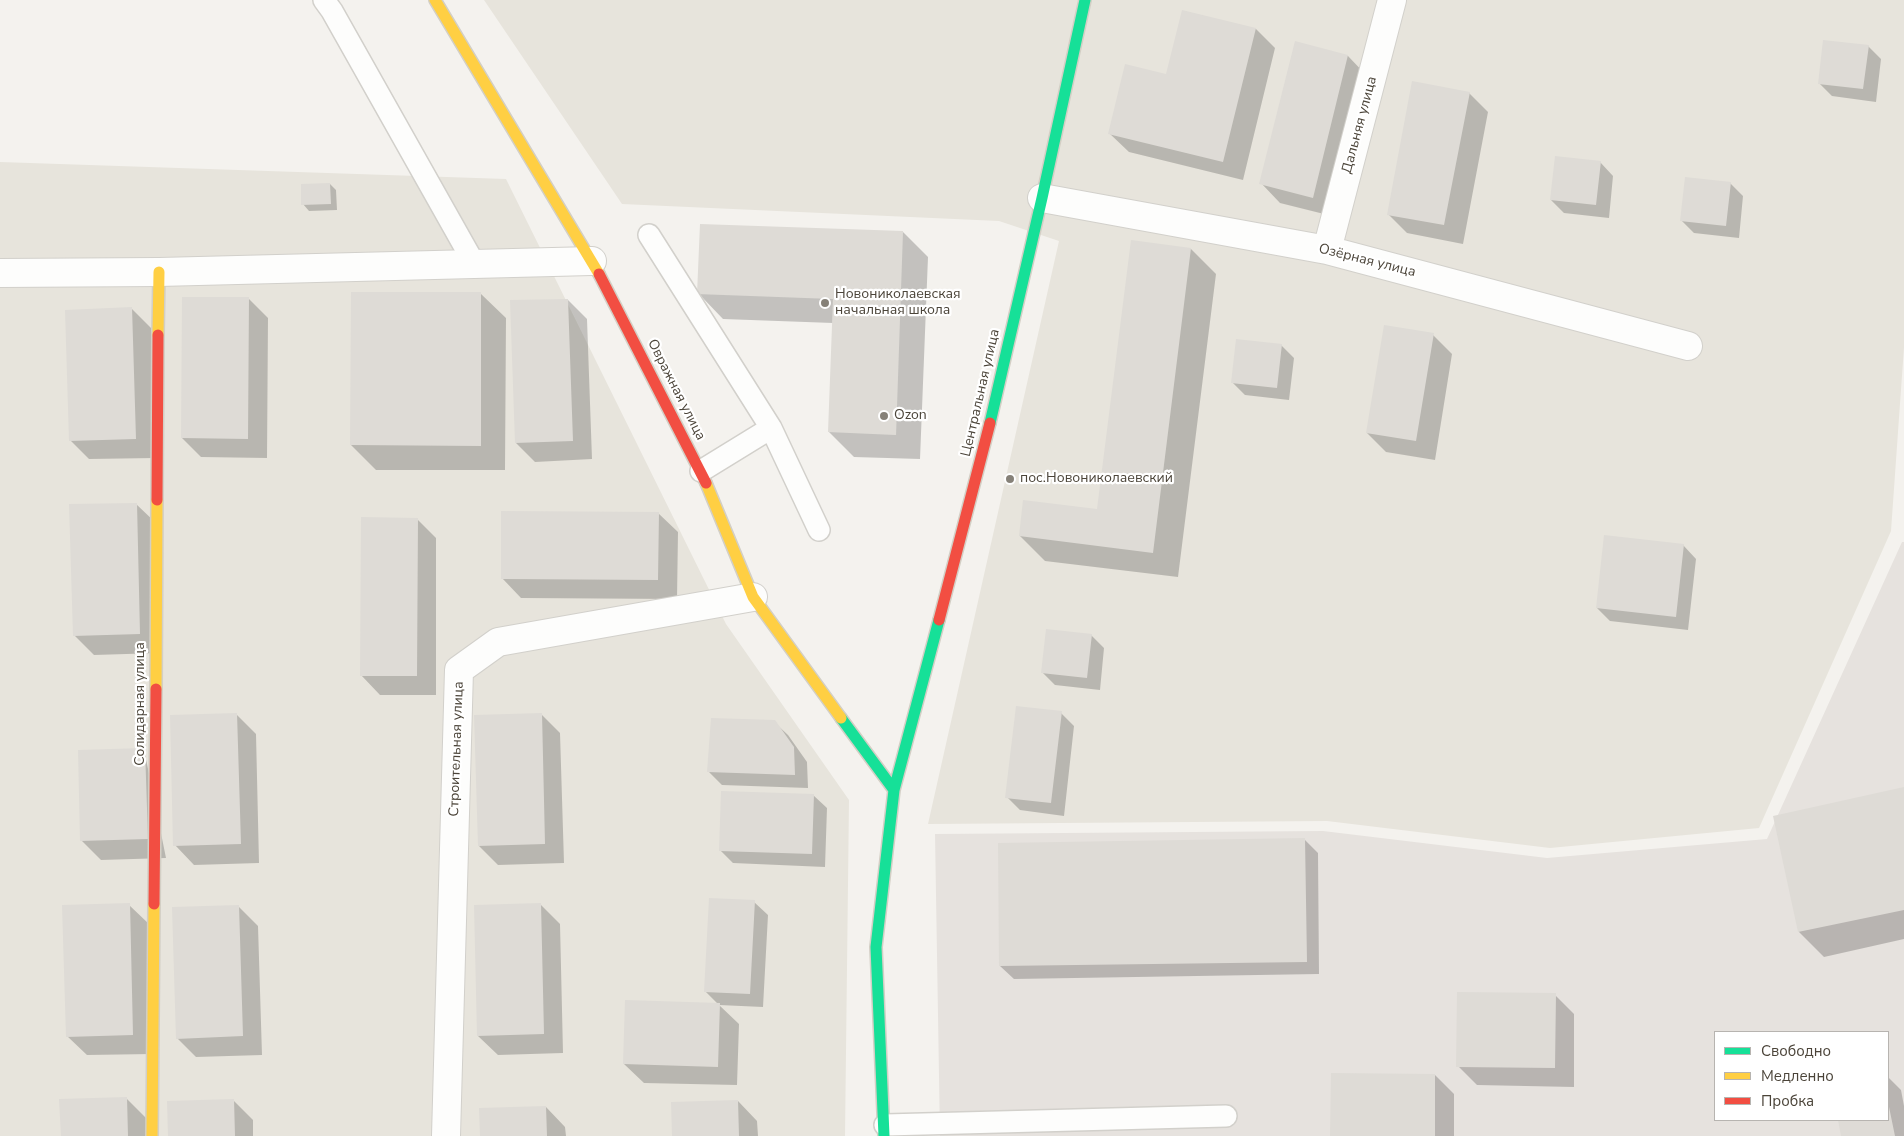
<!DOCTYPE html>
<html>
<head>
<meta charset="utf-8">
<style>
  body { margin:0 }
  #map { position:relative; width:1904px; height:1136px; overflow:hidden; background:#f4f2ee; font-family:"Nunito Sans",sans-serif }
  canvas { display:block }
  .legend { position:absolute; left:1714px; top:1031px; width:175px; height:90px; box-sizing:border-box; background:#fff; border:1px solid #b7b4b0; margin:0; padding:6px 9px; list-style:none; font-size:15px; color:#4b4439 }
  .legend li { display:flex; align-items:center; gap:10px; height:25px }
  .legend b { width:25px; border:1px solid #b7b4b0 }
</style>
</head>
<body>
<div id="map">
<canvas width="1904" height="1136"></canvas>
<ul class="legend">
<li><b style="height:6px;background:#16e098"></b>Свободно</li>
<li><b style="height:6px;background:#ffcf43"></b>Медленно</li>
<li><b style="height:6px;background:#f24e42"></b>Пробка</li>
</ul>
</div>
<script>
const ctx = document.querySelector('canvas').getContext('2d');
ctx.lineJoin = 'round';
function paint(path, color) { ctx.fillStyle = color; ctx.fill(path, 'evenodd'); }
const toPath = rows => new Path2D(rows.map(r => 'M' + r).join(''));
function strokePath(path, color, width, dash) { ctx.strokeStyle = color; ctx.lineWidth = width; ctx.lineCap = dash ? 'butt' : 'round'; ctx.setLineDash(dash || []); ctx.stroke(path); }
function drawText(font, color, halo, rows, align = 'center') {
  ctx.font = font + ' "Nunito Sans",sans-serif'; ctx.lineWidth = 4.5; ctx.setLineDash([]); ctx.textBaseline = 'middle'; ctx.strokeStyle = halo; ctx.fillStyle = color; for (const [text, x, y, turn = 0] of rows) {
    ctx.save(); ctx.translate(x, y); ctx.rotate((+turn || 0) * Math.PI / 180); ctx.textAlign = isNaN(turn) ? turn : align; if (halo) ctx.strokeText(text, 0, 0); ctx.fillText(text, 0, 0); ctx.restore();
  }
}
paint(toPath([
  [484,0,1904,0,1904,347,1891,531,1759,828,1550,848,1327,821,928,824,1059,241,999,221,622,204],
  [0,162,506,179,726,624,849,800,845,1136,0,1136]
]), '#e7e4dc');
paint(toPath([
  [1902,542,1904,542,1904,1136,940,1136,935,834,1323,831,1547,858,1767,839],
  [1715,1032,1888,1032,1888,1120,1715,1120]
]), '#e6e2de');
paint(toPath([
  [1183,11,1256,29,1275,48,1243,180,1129,152,1109,133,1167,76],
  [1296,43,1348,56,1367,76,1332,216,1280,203,1261,183],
  [1868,46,1881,59,1876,102,1832,96,1819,83],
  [1469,93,1488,112,1463,244,1407,233,1388,214],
  [1600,162,1613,176,1609,218,1564,213,1551,200],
  [1730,183,1743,196,1739,238,1694,233,1681,220],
  [330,184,336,190,337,210,309,211,303,204],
  [903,232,928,257,920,459,854,457,829,432,833,323,723,319,699,294],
  [1133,242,1191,249,1216,274,1178,577,1045,561,1020,536,1098,510],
  [481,294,506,318,505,470,376,470,351,445],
  [248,298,268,318,267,458,201,457,182,438],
  [568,300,587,319,592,459,535,462,516,443],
  [132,309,151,328,155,458,89,459,70,440],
  [1433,335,1452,354,1435,460,1386,452,1367,433],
  [1281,345,1294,358,1289,400,1245,395,1232,382],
  [136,504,156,523,159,653,94,655,74,635],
  [658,513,678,532,677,599,521,598,502,578],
  [417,519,436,538,436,695,380,695,361,675],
  [1683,545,1696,559,1688,630,1610,621,1597,608],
  [1091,635,1104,648,1100,690,1055,685,1042,672],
  [1061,713,1074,726,1064,816,1020,810,1007,797],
  [541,714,560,733,564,863,498,865,479,846],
  [237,715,256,734,259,863,194,865,175,845],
  [774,722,788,735,807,762,808,788,722,785,709,772],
  [144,749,166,858,101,860,81,840],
  [1904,789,1904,939,1824,957,1799,932,1774,817],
  [813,795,827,808,825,867,733,863,720,850],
  [1305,840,1318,853,1319,974,1014,979,1000,966],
  [754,902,768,915,763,1007,719,1005,739,1024,737,1085,644,1083,624,1064,718,1004,705,991],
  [540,904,560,924,563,1053,498,1055,478,1036],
  [129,905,149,924,152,1054,87,1055,67,1036],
  [239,907,258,926,262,1055,196,1057,177,1038],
  [1555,995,1574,1014,1574,1087,1477,1085,1458,1066],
  [1435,1075,1454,1094,1454,1136,1331,1136],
  [1888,1077,1901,1090,1904,1106,1904,1136,1842,1136,1839,1120,1888,1120],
  [126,1098,146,1118,146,1136,62,1136],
  [234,1101,253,1120,253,1136,169,1136],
  [738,1101,757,1121,758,1136,673,1136],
  [546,1107,565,1127,566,1136,481,1136]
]), '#0003');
paint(toPath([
  [1182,10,1256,28,1223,162,1108,134,1125,64,1166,74],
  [1823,40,1869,45,1863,89,1818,84],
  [1295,41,1348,55,1313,198,1259,184],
  [1412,81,1470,92,1444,225,1387,215],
  [1555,156,1601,161,1596,205,1550,200],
  [1685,177,1731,182,1726,226,1680,221],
  [330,183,331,204,301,205,301,184],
  [700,224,903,231,896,435,828,432,833,299,697,294],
  [1131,240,1191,248,1153,553,1019,536,1023,500,1097,509],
  [351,292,481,292,481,446,350,445],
  [182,297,249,297,248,439,181,438],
  [568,299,573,441,515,443,510,300],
  [132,307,136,439,69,441,65,310],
  [1384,325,1434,333,1416,441,1366,433],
  [1236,339,1282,344,1277,388,1231,383],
  [137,503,140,634,73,636,69,504],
  [501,511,659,512,658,580,501,579],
  [361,517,418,518,417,676,360,676],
  [1604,535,1684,544,1676,617,1596,608],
  [1046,629,1092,634,1087,678,1041,673],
  [1016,706,1062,711,1051,803,1005,798],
  [237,713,241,844,173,846,170,715],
  [542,713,545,844,478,846,474,715],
  [711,718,775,720,794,747,795,775,707,772],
  [145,748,148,839,80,841,78,750],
  [1904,787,1904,910,1798,932,1773,816],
  [721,791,814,794,812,854,719,851],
  [1305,838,1307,962,999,966,998,843],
  [709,898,755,900,750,994,704,992],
  [130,903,133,1035,66,1037,62,905],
  [541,903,544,1034,477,1036,474,905],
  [239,905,243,1036,176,1039,172,907],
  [1457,992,1556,993,1555,1068,1456,1067],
  [625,1000,720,1003,718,1067,623,1064],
  [1331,1073,1435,1074,1435,1136,1330,1136],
  [127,1097,128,1136,61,1136,59,1099],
  [234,1099,235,1136,168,1136,167,1101],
  [738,1100,739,1136,672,1136,671,1102],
  [1888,1102,1895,1136,1841,1136,1838,1120,1888,1120],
  [546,1106,547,1136,480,1136,479,1108]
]), '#dedbd6');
const lane = toPath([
  [324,0,332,11,475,265],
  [649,235,771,428,819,530],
  [701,471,771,428],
  [885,1125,1226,1116]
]);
const street = toPath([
  [1042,198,1327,250,1688,346],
  [1327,250,1392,0],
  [0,273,159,272,592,261],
  [446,1136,459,670,498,642,753,597]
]);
const fast = toPath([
  [990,423,1042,198,1085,0],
  [841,718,894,790],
  [884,1136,876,947,894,790,939,620]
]);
const slow = toPath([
  [435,0,599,274],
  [158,335,159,272],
  [706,483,753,597,841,718],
  [156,689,157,500],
  [152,1136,154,904]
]);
const jam = toPath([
  [599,274,706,483],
  [157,500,158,335],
  [939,620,990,423],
  [154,904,156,689]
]);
strokePath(lane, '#d2d0cb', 24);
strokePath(street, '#d2d0cb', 30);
strokePath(fast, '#d3cfc5', 14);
strokePath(slow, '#d3cfc5', 14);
strokePath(jam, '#d3cfc5', 14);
strokePath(lane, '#fdfdfc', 21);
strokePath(street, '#fdfdfc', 28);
strokePath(fast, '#16e098', 11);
strokePath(slow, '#ffcf43', 11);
strokePath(jam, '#f24e42', 11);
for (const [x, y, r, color] of [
  [825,303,5,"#868178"],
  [884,416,5,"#868178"],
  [1010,479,5,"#868178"]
]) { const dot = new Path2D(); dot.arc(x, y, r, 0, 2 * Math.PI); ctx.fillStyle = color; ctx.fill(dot); strokePath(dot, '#fff', 2); }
drawText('14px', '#4b4439', '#fff', [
  ["Дальняя улица",1360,125,-75],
  ["Озёрная улица",1367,261,14],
  ["Овражная улица",676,390,63],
  ["Центральная улица",981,393,-77],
  ["Солидарная улица",141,704,-90],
  ["Строительная улица",457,749,-88]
]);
drawText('14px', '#4b4439', '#fff', [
  ["Новониколаевская",835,295],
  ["начальная школа",835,311],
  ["Ozon",894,416],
  ["пос.Новониколаевский",1020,479]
], 'left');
</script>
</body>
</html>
